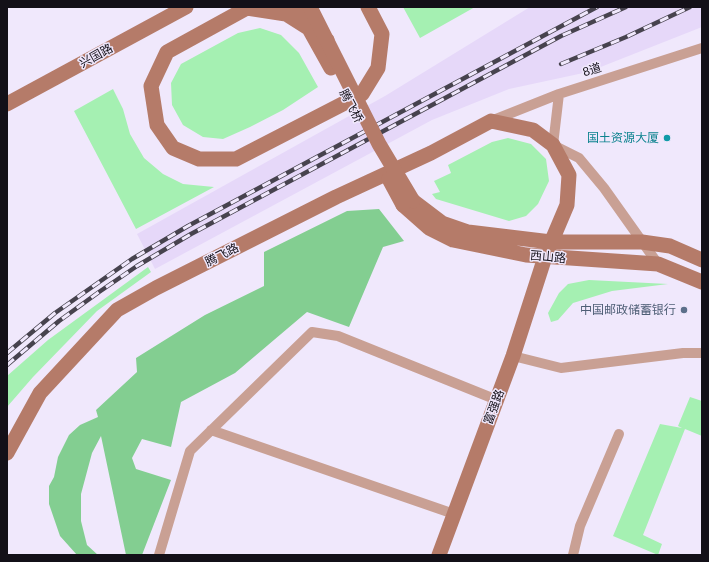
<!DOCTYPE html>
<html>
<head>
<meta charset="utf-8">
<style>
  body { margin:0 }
  #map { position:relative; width:709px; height:562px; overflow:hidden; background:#f0e8fc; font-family:Lato,sans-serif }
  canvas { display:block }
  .frame { position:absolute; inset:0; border:8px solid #131018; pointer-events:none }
</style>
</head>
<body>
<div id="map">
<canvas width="709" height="562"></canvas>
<div class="frame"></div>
</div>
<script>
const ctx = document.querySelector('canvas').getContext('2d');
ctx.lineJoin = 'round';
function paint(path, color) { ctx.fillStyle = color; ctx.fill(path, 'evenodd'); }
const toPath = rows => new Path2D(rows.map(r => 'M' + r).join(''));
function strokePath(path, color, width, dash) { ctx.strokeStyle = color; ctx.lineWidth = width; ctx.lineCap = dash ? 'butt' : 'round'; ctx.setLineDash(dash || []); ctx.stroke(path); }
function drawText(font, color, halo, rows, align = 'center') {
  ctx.font = font + ' Lato,"Noto Sans SC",sans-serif'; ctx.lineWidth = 3; ctx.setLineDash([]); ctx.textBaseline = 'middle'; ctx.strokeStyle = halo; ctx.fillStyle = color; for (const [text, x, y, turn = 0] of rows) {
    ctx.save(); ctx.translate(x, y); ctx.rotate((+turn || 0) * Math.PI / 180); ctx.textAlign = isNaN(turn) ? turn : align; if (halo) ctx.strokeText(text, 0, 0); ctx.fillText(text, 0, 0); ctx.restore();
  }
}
paint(toPath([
  [530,7,702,7,702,27,588,72,509,89,432,120,155,269,137,234,385,96]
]), '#e6d8f9');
paint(toPath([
  [403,7,475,7,420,38],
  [260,28,281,35,299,53,318,87,283,110,250,127,223,139,203,137,183,125,172,105,171,83,181,64,238,33],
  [113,89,123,109,130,134,144,158,163,174,183,184,214,187,136,229,74,111],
  [508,138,531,144,546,159,549,181,538,204,526,216,509,221,436,199,432,194,440,192,434,181,451,173,448,165,492,142],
  [148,267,151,272,97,311,33,377,7,407,7,376,48,340],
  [589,280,668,284,612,291,573,303,558,320,551,322,548,313,559,293,568,284],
  [690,397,702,401,702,436,685,429,643,535,662,544,658,555,613,536,660,424,682,428,678,426]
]), '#a5f0b2');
paint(toPath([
  [379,209,404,241,383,247,349,327,307,312,235,373,181,402,171,447,142,439,132,458,136,469,171,480,142,555,126,555,101,436,92,453,81,494,81,521,87,545,98,555,77,555,60,536,49,504,49,486,54,477,58,457,69,435,80,425,98,417,96,410,137,372,136,358,205,315,264,286,264,252,347,211]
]), '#83ce91');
strokePath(toPath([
  [559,94,553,145,579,158,604,188,658,264],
  [491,121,559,94,702,48],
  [513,356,561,368,683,353,702,353],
  [211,430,454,514],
  [159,555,190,451,312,332,338,336,497,400],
  [573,555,580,526,619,434]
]), '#c9a094', 10);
strokePath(toPath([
  [297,7,331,68],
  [327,40,286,14,247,8,167,52,151,86,157,125,173,148,199,159,236,159,362,94,378,68,382,34,368,7],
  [7,104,186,7],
  [413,201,442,223,468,232,551,242,642,242,670,246,702,260],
  [403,205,429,228,453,240,526,255,658,264,702,282],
  [7,453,40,393,117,310,156,288,336,197,431,153,491,121,533,130,553,145,569,175,567,205,545,257,513,356,439,555]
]), '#b57b69', 15);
const rail = toPath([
  [561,64,626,37,690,7],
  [7,353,55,313,132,259,188,226,597,7],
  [7,365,59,321,99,292,137,266,191,234,561,36,626,7]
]);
strokePath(rail, '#47434e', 4.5);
strokePath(rail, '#f0e8fc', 3, [9]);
strokePath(toPath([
  [310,7,379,144,413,201],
  [389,179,403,205]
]), '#b57b69', 15);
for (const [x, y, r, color] of [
  [667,138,4,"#0f9aa8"],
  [684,310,4,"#5c6f8a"]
]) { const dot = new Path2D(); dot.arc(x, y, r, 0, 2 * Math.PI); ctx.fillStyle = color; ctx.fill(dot); strokePath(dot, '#f0e8fc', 1.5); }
drawText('12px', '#131018', '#f0e8fc', [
  ["兴国路",96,56,-29],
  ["8道",592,70,-18],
  ["腾飞桥",351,106,62],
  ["腾飞路",222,255,-27],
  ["西山路",548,257,5],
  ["富强路",494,407,-69]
]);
drawText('12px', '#0d838f', '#f0e8fc', [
  ["国土资源大厦",659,138]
], 'right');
drawText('12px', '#4e5e75', '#f0e8fc', [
  ["中国邮政储蓄银行",676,310]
], 'right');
</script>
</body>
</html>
